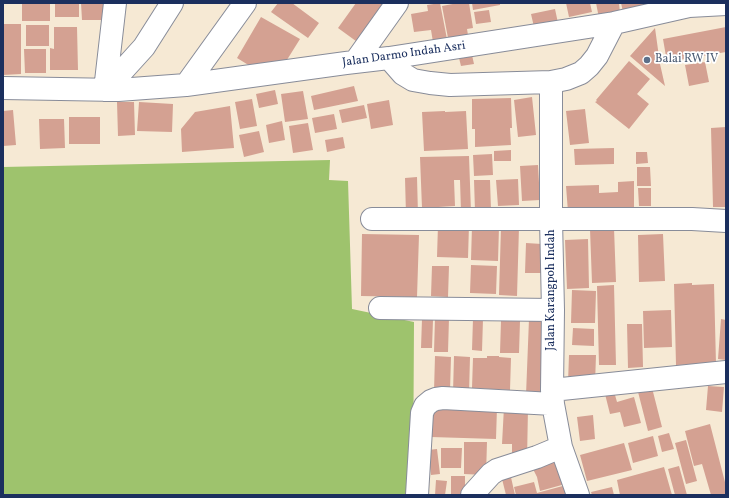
<!DOCTYPE html>
<html>
<head>
<meta charset="utf-8">
<style>
  body { margin:0 }
  #map { position:relative; width:729px; height:498px; overflow:hidden; background:#f6e9d4; font-family:Vollkorn,serif }
  canvas { display:block }
  .frame { position:absolute; inset:0; border:4px solid #1b2f5e; pointer-events:none }
</style>
</head>
<body>
<div id="map">
<canvas width="729" height="498"></canvas>
<div class="frame"></div>
</div>
<script>
const ctx = document.querySelector('canvas').getContext('2d');
ctx.lineJoin = 'round';
function paint(path, color) { ctx.fillStyle = color; ctx.fill(path, 'evenodd'); }
const toPath = rows => new Path2D(rows.map(r => 'M' + r).join(''));
function strokePath(path, color, width, dash) { ctx.strokeStyle = color; ctx.lineWidth = width; ctx.lineCap = dash ? 'butt' : 'round'; ctx.setLineDash(dash || []); ctx.stroke(path); }
function drawText(font, color, halo, rows, align = 'center') {
  ctx.font = font + ' Vollkorn,serif'; ctx.lineWidth = 3.5; ctx.setLineDash([]); ctx.textBaseline = 'middle'; ctx.strokeStyle = halo; ctx.fillStyle = color; for (const [text, x, y, turn = 0] of rows) {
    ctx.save(); ctx.translate(x, y); ctx.rotate((+turn || 0) * Math.PI / 180); ctx.textAlign = isNaN(turn) ? turn : align; if (halo) ctx.strokeText(text, 0, 0); ctx.fillText(text, 0, 0); ctx.restore();
  }
}
paint(toPath([
  [330,160,329,180,348,181,352,309,414,322,413,495,3,495,3,167]
]), '#9ec36d');
paint(toPath([
  [22,3,50,3,50,21,22,21],
  [55,3,79,3,79,17,55,17],
  [81,3,109,3,109,20,82,20],
  [278,3,292,3,319,23,308,38,271,12],
  [356,3,384,3,360,44,338,28],
  [440,3,447,39,433,42,431,30,414,32,411,14,428,11,427,5],
  [458,3,469,3,473,28,467,29,468,35,448,38,442,6],
  [472,3,500,3,500,5,473,10],
  [566,3,590,3,592,12,569,17],
  [596,3,619,3,620,13,599,18],
  [621,3,663,3,623,12],
  [555,9,558,23,534,27,531,14],
  [489,10,491,22,476,24,474,12],
  [261,17,300,39,280,71,255,69,237,58],
  [3,24,21,24,21,74,3,75],
  [26,25,49,25,49,46,26,46],
  [54,27,77,27,78,70,50,70,50,48,54,49],
  [726,27,726,52,667,62,663,39],
  [655,28,660,64,665,86,630,56],
  [24,49,46,49,46,73,25,73],
  [472,55,474,64,461,66,459,58],
  [629,61,650,79,637,94,649,104,629,129,595,102,597,101,596,100],
  [705,62,709,82,689,86,685,65],
  [354,86,358,101,314,110,311,96],
  [275,90,278,104,259,108,256,94],
  [303,91,308,119,285,122,281,94],
  [532,97,536,135,518,137,514,100],
  [511,98,512,128,510,128,511,145,475,147,475,129,472,129,472,99],
  [252,99,257,126,240,129,235,102],
  [389,100,393,125,371,129,367,104],
  [117,102,134,102,135,135,118,136],
  [139,102,173,104,172,132,137,131],
  [364,105,367,118,342,123,339,110],
  [230,106,234,148,182,152,181,129,195,112],
  [585,109,589,143,570,145,566,111],
  [13,110,16,145,3,146,3,111],
  [445,111,445,112,466,111,468,149,424,151,422,112],
  [334,114,337,129,315,133,312,118],
  [69,117,100,117,100,144,69,144],
  [39,119,64,119,65,148,40,149],
  [282,121,285,140,269,143,266,125],
  [308,123,313,150,293,153,289,126],
  [726,127,726,207,713,207,711,128],
  [259,131,264,152,244,157,239,135],
  [343,137,345,148,327,152,325,140],
  [614,148,614,164,575,165,574,149],
  [511,150,511,161,494,161,494,151],
  [636,152,647,152,648,163,636,164],
  [492,154,493,175,474,176,473,155],
  [469,156,471,212,461,212,460,180,454,180,455,206,422,208,420,157],
  [538,165,540,200,522,201,520,166],
  [637,167,650,167,651,186,637,186],
  [417,177,418,215,406,215,405,178],
  [518,179,519,205,498,206,496,180],
  [474,180,490,180,491,210,475,211],
  [634,181,634,210,568,212,566,186,599,185,599,193,618,192,618,182],
  [638,188,651,188,651,206,639,206],
  [438,225,469,225,468,258,437,257],
  [472,226,499,227,498,261,471,260],
  [501,227,519,227,517,296,499,295],
  [614,228,616,282,592,283,590,229],
  [362,234,419,235,417,297,361,296],
  [663,234,665,281,639,282,638,235],
  [588,239,589,288,567,289,565,240],
  [526,243,542,244,541,273,525,273],
  [471,265,497,266,496,294,470,293],
  [432,266,449,266,448,297,431,296],
  [692,283,692,285,714,284,716,364,676,365,674,284],
  [614,285,616,365,599,365,597,286],
  [572,290,596,291,595,323,571,323],
  [671,310,672,347,644,348,643,311],
  [435,318,449,318,448,352,434,352],
  [422,319,433,320,432,348,421,348],
  [473,319,483,319,482,351,472,350],
  [529,319,544,319,542,396,526,395],
  [721,319,726,320,726,360,718,359],
  [501,321,520,321,519,353,500,353],
  [627,324,642,324,643,367,628,368],
  [573,328,594,329,594,346,572,345],
  [569,355,596,355,595,384,568,383],
  [435,356,451,357,450,391,434,391],
  [454,356,470,357,469,394,453,393],
  [487,356,499,356,499,357,511,358,510,390,472,388,473,358,487,358],
  [651,384,662,427,648,431,637,388],
  [708,386,724,387,722,412,706,410],
  [613,388,617,402,634,397,641,423,624,427,620,412,610,414,604,390],
  [432,405,497,407,496,439,431,437],
  [504,407,528,408,527,460,512,460,512,444,502,444],
  [593,415,595,439,580,441,577,417],
  [710,424,726,486,726,495,711,495,702,464,694,466,685,431],
  [669,433,674,449,662,452,658,436],
  [653,436,658,456,633,463,628,443],
  [686,440,697,481,686,484,675,443],
  [464,442,487,442,486,475,464,474],
  [624,443,632,470,587,481,580,455],
  [441,448,462,448,461,468,441,468],
  [437,449,440,474,431,475,428,450],
  [564,457,569,483,540,491,537,477,532,467],
  [679,466,687,495,675,495,668,469],
  [664,467,672,495,620,495,617,480],
  [510,473,515,495,506,495,501,475],
  [451,476,465,476,465,495,451,495],
  [436,480,447,481,445,495,435,495],
  [534,482,537,493,570,484,572,495,516,495,514,487],
  [612,487,614,495,592,495,591,492]
]), '#d4a192');
const minor = toPath([
  [389,58,403,74,413,80,430,83,450,85,551,82,566,79,581,73,589,66,597,56,614,23],
  [355,62,397,3],
  [551,82,551,219,553,310,552,390,553,404,561,447,578,495],
  [186,85,245,3],
  [3,88,118,90,186,85,346,63,389,58,614,23,689,6,726,4],
  [105,90,144,47,172,3],
  [105,90,115,3],
  [372,219,692,219,726,221],
  [380,308,553,310],
  [552,390,726,372],
  [417,495,422,413,425,406,431,401,436,399,443,398,553,404],
  [472,495,491,474,497,470,537,457,561,447]
]);
strokePath(minor, '#888c99', 24);
strokePath(minor, '#fff', 22);
for (const [x, y, r, color] of [
  [647,60,4,"#5c6f8a"]
]) { const dot = new Path2D(); dot.arc(x, y, r, 0, 2 * Math.PI); ctx.fillStyle = color; ctx.fill(dot); strokePath(dot, '#fff', 1.5); }
drawText('12px', '#1b2f5e', '#fff', [
  ["Jalan Darmo Indah Asri",404,55,-8],
  ["Jalan Karangpoh Indah",552,290,-90]
]);
drawText('12px', '#4e5e75', '#fff', [
  ["Balai RW IV",655,60]
], 'left');
</script>
</body>
</html>
